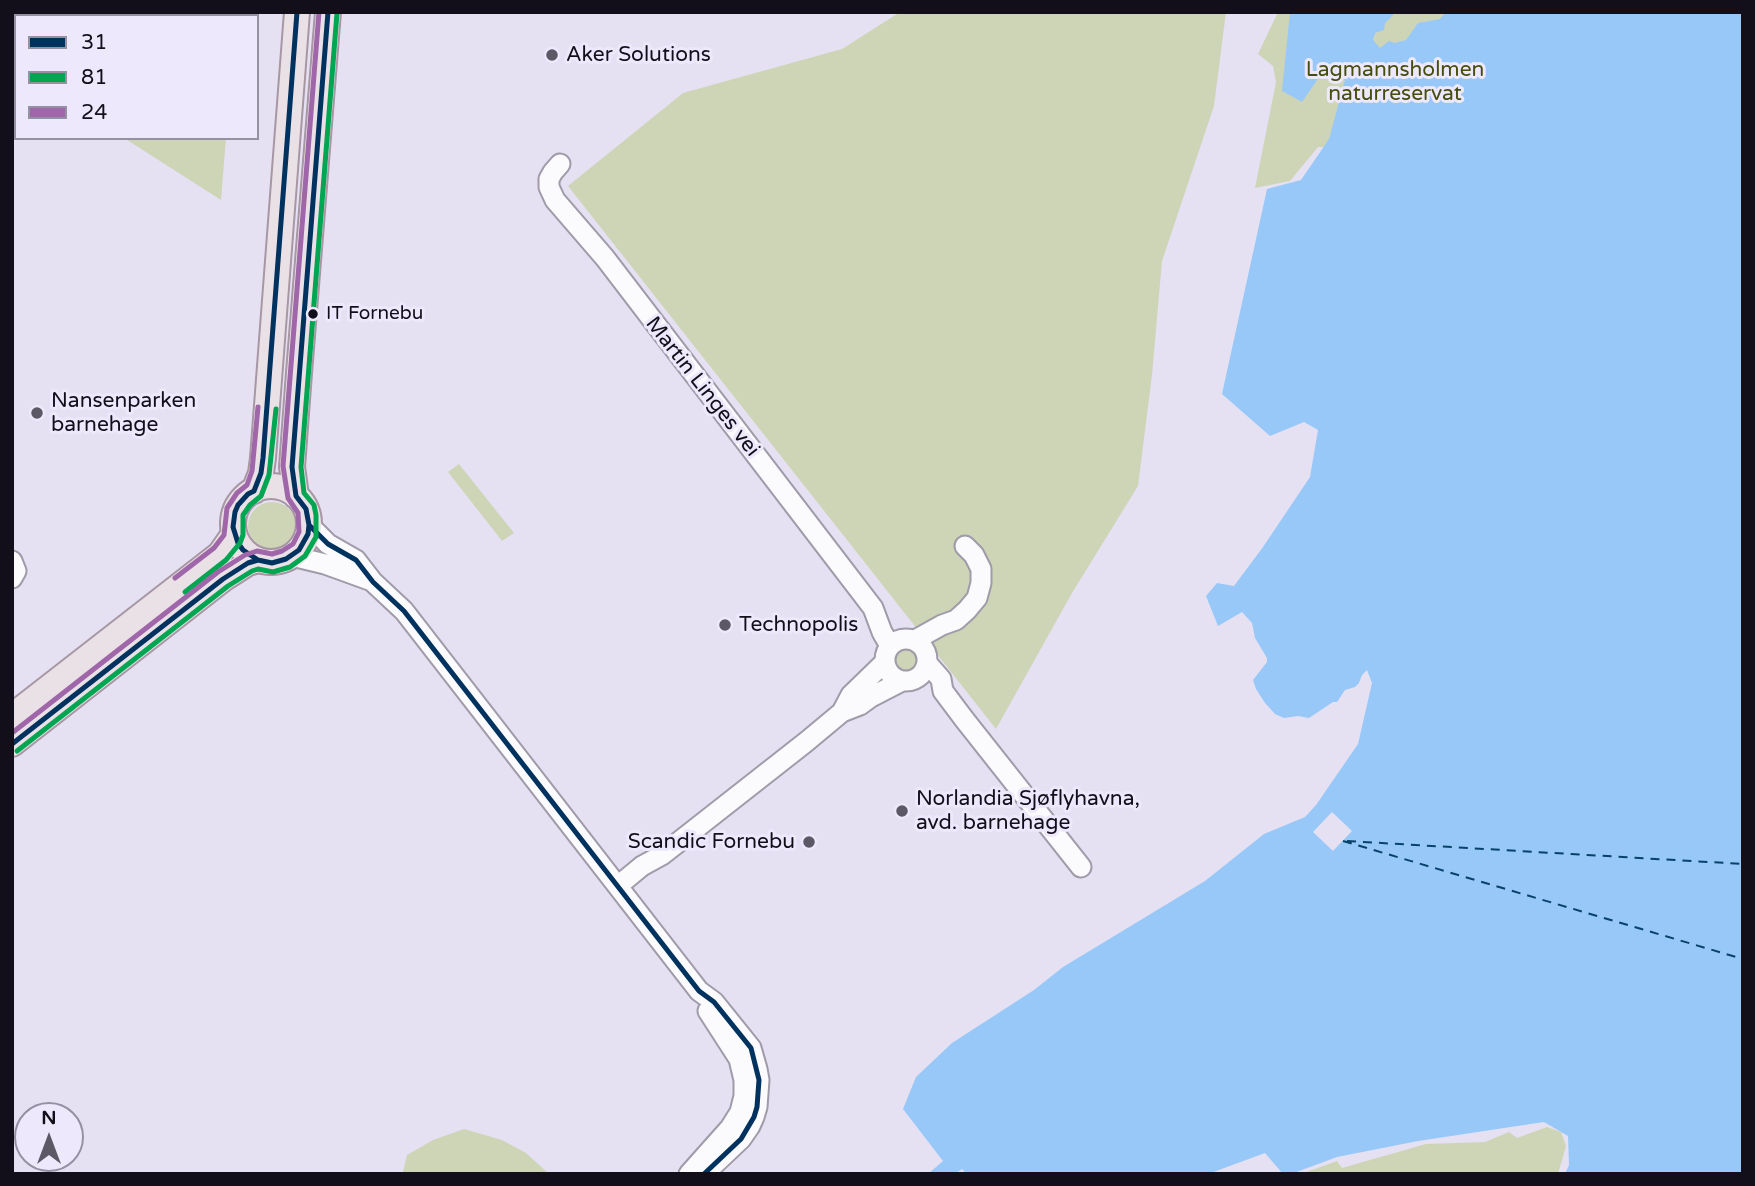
<!DOCTYPE html>
<html>
<head>
<meta charset="utf-8">
<style>
  body { margin:0 }
  #map { position:relative; width:1755px; height:1186px; overflow:hidden; background:#e5e1f2; font-family:"Varela Round",sans-serif }
  canvas { display:block }
  .frame { position:absolute; inset:0; border:14px solid #130f1a; pointer-events:none }
  .legend { position:absolute; left:14px; top:14px; width:245px; height:126px; box-sizing:border-box; background:#ede8fc; border:2px solid #9691a2; margin:0; padding:9px 12px; list-style:none; font-size:21px; color:#130f1a }
  .legend li { display:flex; align-items:center; gap:14px; height:35px }
  .legend b { width:35px; border:2px solid #9691a2 }
  .north { position:absolute; left:14px; top:1102px; width:70px; height:70px; box-sizing:border-box; background:#ede8fc; border:2px solid #9691a2; border-radius:50%; rotate:0deg; font-size:19px; font-weight:700; line-height:28px; text-align:center; color:#130f1a }
  .north::after { content:''; display:block; margin:auto; width:24px; height:32px; background:#5c5866; clip-path:polygon(50% 0,100% 100%,50% 72%,0 100%) }
</style>
</head>
<body>
<div id="map">
<canvas width="1755" height="1186"></canvas>
<div class="frame"></div>
<ul class="legend">
<li><b style="height:9px;background:#003260"></b>31</li>
<li><b style="height:9px;background:#00a651"></b>81</li>
<li><b style="height:9px;background:#a066aa"></b>24</li>
</ul>
<div class="north">N</div>
</div>
<script>
const ctx = document.querySelector('canvas').getContext('2d');
ctx.lineJoin = 'round';
function paint(path, color) { ctx.fillStyle = color; ctx.fill(path, 'evenodd'); }
const toPath = rows => new Path2D(rows.map(r => 'M' + r).join(''));
function strokePath(path, color, width, dash) { ctx.strokeStyle = color; ctx.lineWidth = width; ctx.lineCap = dash ? 'butt' : 'round'; ctx.setLineDash(dash || []); ctx.stroke(path); }
function drawText(font, color, halo, rows, align = 'center') {
  ctx.font = font + ' "Varela Round",sans-serif'; ctx.lineWidth = 6; ctx.setLineDash([]); ctx.textBaseline = 'middle'; ctx.strokeStyle = halo; ctx.fillStyle = color; for (const [text, x, y, turn = 0] of rows) {
    ctx.save(); ctx.translate(x, y); ctx.rotate((+turn || 0) * Math.PI / 180); ctx.textAlign = isNaN(turn) ? turn : align; if (halo) ctx.strokeText(text, 0, 0); ctx.fillText(text, 0, 0); ctx.restore();
  }
}
paint(toPath([
  [900,12,1226,12,1214,106,1162,261,1152,375,1138,486,1072,593,996,729,568,186,683,93,842,49],
  [1278,12,1593,12,1360,150,1318,147,1290,181,1255,188,1276,82,1273,66,1258,54],
  [12,27,16,28,16,86,12,85],
  [124,138,226,138,221,200],
  [459,464,514,533,502,541,448,472],
  '248 526a24 24 0 1 1 48 0a24 24 0 1 1-48 0Z',
  '891 659a15 15 0 1 1 30 0a15 15 0 1 1-30 0Z',
  [1547,1127,1561,1132,1566,1146,1558,1174,1301,1174,1337,1161,1342,1168,1426,1144,1485,1142,1509,1132,1517,1138],
  [464,1129,502,1140,526,1153,549,1174,404,1174,403,1172,407,1155,433,1140]
]), '#ced5b7');
paint(toPath([
  [1290,12,1396,12,1385,23,1384,30,1375,33,1373,40,1380,48,1389,41,1395,43,1406,40,1418,23,1440,19,1446,12,1743,12,1743,1174,1565,1174,1569,1165,1568,1136,1544,1122,1418,1141,1337,1157,1291,1174,1283,1174,1265,1153,1208,1174,967,1174,962,1169,955,1174,928,1174,943,1161,903,1109,916,1077,952,1043,1034,990,1063,967,1205,881,1264,834,1305,817,1316,805,1358,744,1372,683,1367,670,1362,675,1359,683,1355,687,1345,690,1337,702,1333,702,1309,718,1298,716,1284,718,1275,714,1265,703,1256,689,1253,680,1267,662,1267,658,1255,638,1252,623,1242,612,1218,626,1206,596,1217,583,1234,586,1263,547,1310,477,1318,430,1304,422,1270,436,1222,394,1267,189,1301,180,1329,139,1345,80,1322,73,1302,102,1282,91]
]), '#97c8f8');
paint(toPath([
  [1332,812,1352,831,1333,851,1313,832]
]), '#e5e1f2');
strokePath(toPath([
  [1343,841,1743,959],
  [1347,841,1743,864]
]), '#084268', 2, [9, 7]);
const minor = toPath([
  [560,164,553,172,549,179,549,187,555,200,605,258,873,608,882,632,890,646],
  [309,525,328,544,356,560,373,582,404,611,699,991,714,1002,751,1048,757,1069,759,1080,757,1107,754,1117,750,1126,741,1139,704,1174],
  [292,556,325,564,372,581],
  [12,561,16,571,12,578],
  '885 660a21 21 0 1 1 42 0a21 21 0 1 1-42 0Z',
  [915,640,942,625,956,620,967,610,977,598,981,583,981,569,974,555,965,546],
  [927,663,941,679,943,691,964,719,1081,867],
  [842,712,851,695,885,662],
  [619,885,642,866,662,855,806,742,842,712,860,705,871,697,902,681],
  [689,1174,730,1128,740,1112,744,1096,744,1080,739,1059,708,1011]
]);
const major = toPath([
  '233 524a38 38 0 1 1 76 0a38 38 0 1 1-76 0Z',
  [254,491,261,473,263,458,297,12],
  [296,496,292,467,299,373,328,12],
  [12,716,220,554,234,534],
  [12,744,223,579,248,563,258,560]
]);
strokePath(minor, '#9f9ba9', 23);
strokePath(major, '#a796a4', 28);
strokePath(minor, '#fbfafd', 19);
strokePath(major, '#eae1e6', 24);
strokePath(toPath([
  [297,12,263,458,261,473,254,491,248,494,238,505,235,512,233,527,238,543,243,550,258,560,272,563,286,559,299,550,308,534,309,525,306,509,296,496,292,467,328,12],
  [309,525,328,544,356,560,373,582,404,611,699,991,714,1002,751,1048,759,1080,757,1107,754,1117,741,1139,704,1174],
  [12,744,223,579,248,563,258,560]
]), '#003260', 5);
strokePath(toPath([
  [185,592,226,560,240,543,243,535,243,515,250,505,261,496,269,475,276,409],
  [17,751,228,586,252,571,258,569,273,572,290,567,305,556,316,537,316,515,314,505,304,493,301,467,337,13]
]), '#00a651', 5);
strokePath(toPath([
  [175,578,214,548,224,535,227,508,237,493,247,485,252,471,258,407],
  [12,733,218,572,245,555,257,551,272,554,282,551,293,544,299,532,298,513,288,498,283,466,319,12]
]), '#a066aa', 5);
for (const [x, y, r, color] of [
  [552,55,7,"#5c5866"],
  [313,314,6,"#130f1a"],
  [37,413,7,"#5c5866"],
  [725,625,7,"#5c5866"],
  [902,811,7,"#5c5866"],
  [809,842,7,"#5c5866"]
]) { const dot = new Path2D(); dot.arc(x, y, r, 0, 2 * Math.PI); ctx.fillStyle = color; ctx.fill(dot); strokePath(dot, '#ede8fc', 2.5); }
drawText('19px', '#130f1a', '#ede8fc', [
  ["IT Fornebu",326,314]
], 'left');
drawText('21px', '#130f1a', '#ede8fc', [
  ["Aker Solutions",566,55],
  ["Nansenparken",51,401],
  ["barnehage",51,425],
  ["Technopolis",739,625],
  ["Norlandia Sjøflyhavna,",916,799],
  ["avd. barnehage",916,823],
  ["Scandic Fornebu",795,842,"right"]
], 'left');
drawText('21px', '#444e0d', '#ede8fc', [
  ["Lagmannsholmen",1395,70],
  ["naturreservat",1395,94]
]);
drawText('21px', '#130f1a', '#ede8fc', [
  ["Martin Linges vei",702,387,52]
]);
</script>
</body>
</html>
